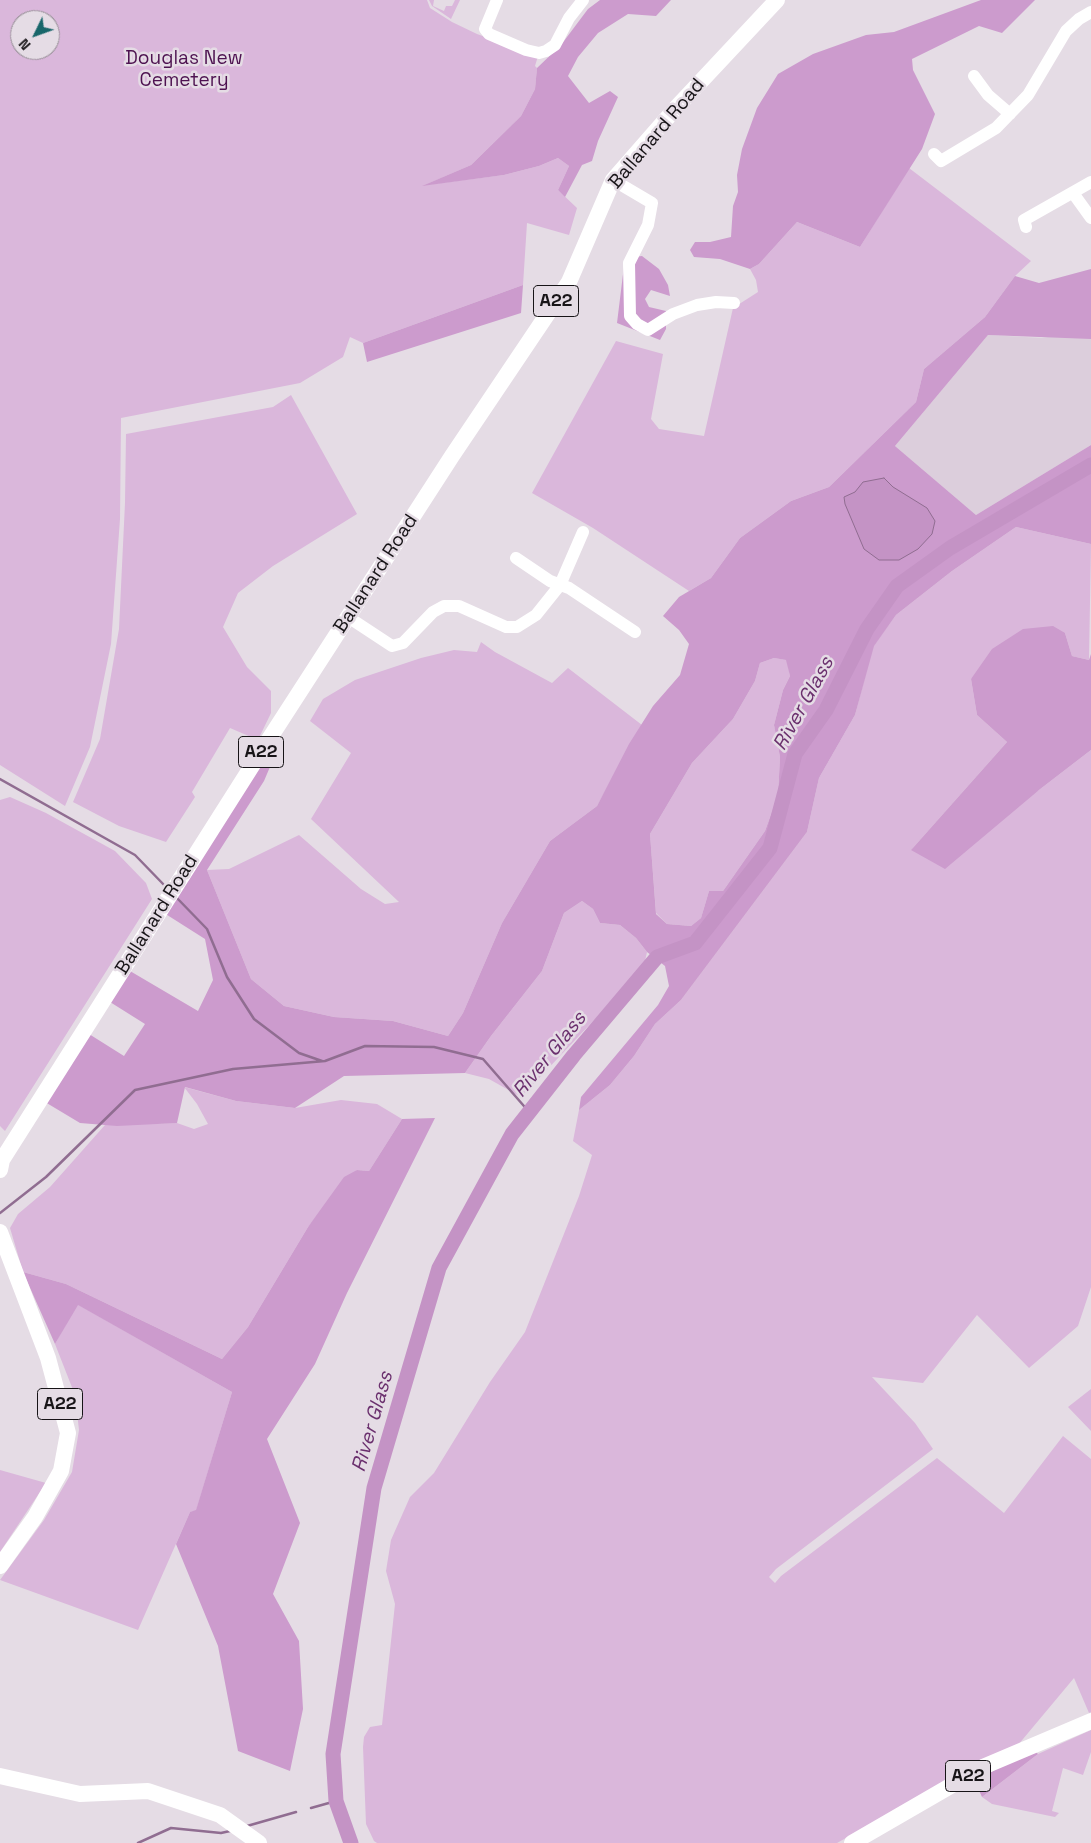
<!DOCTYPE html>
<html>
<head>
<meta charset="utf-8">
<style>
  body { margin:0 }
  #map { position:relative; width:1091px; height:1843px; overflow:hidden; background:#e5dce5; font-family:"Space Grotesk",sans-serif }
  canvas { display:block }
  .north { position:absolute; left:10px; top:10px; width:50px; height:50px; box-sizing:border-box; background:#e5dce5; border:1px solid #938c93; border-radius:50%; rotate:228deg; font-size:14px; font-weight:700; line-height:20px; text-align:center; color:#171417 }
  .north::after { content:''; display:block; margin:auto; width:18px; height:22px; background:#18666a; clip-path:polygon(50% 0,100% 100%,50% 72%,0 100%) }
</style>
</head>
<body>
<div id="map">
<canvas width="1091" height="1843"></canvas>
<div class="north">N</div>
</div>
<script>
const ctx = document.querySelector('canvas').getContext('2d');
ctx.lineJoin = 'round';
function paint(path, color) { ctx.fillStyle = color; ctx.fill(path, 'evenodd'); }
const toPath = rows => new Path2D(rows.map(r => 'M' + r).join(''));
function strokePath(path, color, width, dash) { ctx.strokeStyle = color; ctx.lineWidth = width; ctx.lineCap = dash ? 'butt' : 'round'; ctx.setLineDash(dash || []); ctx.stroke(path); }
function drawText(font, color, halo, rows, align = 'center') {
  ctx.font = font + ' "Space Grotesk",sans-serif'; ctx.lineWidth = 5; ctx.setLineDash([]); ctx.textBaseline = 'middle'; ctx.strokeStyle = halo; ctx.fillStyle = color; for (const [text, x, y, turn = 0] of rows) {
    ctx.save(); ctx.translate(x, y); ctx.rotate((+turn || 0) * Math.PI / 180); ctx.textAlign = isNaN(turn) ? turn : align; if (halo) ctx.strokeText(text, 0, 0); ctx.fillText(text, 0, 0); ctx.restore();
  }
}
paint(toPath([
  [1091,330,1091,445,976,515,895,446,988,335,1042,338]
]), '#dccedc');
paint(toPath([
  [0,0,427,0,430,8,452,22,477,34,538,56,535,66,537,68,535,89,521,116,471,165,425,185,504,175,539,166,558,158,569,166,558,190,577,208,569,235,527,223,523,285,363,343,350,337,343,357,300,383,121,418,120,519,111,644,90,747,65,806,0,765],
  [20,20,50,20,50,50,20,50],
  [429,0,434,0,433,6,444,11,446,6,452,6,455,0,460,0,451,19,432,6],
  [909,168,1031,261,1015,276,985,317,924,369,916,402,829,487,791,501,740,538,711,578,689,591,593,528,532,493,616,341,663,354,651,419,659,429,704,436,733,308,758,292,756,280,750,269,759,264,797,222,860,247],
  [291,395,357,514,273,566,238,593,223,627,247,667,271,691,271,713,258,740,230,728,192,792,195,797,166,842,119,826,73,802,100,739,119,629,125,503,126,434,273,407],
  [1016,527,1091,544,1089,660,1072,656,1065,633,971,679,977,715,1007,742,911,850,1039,790,1091,750,1091,1287,1078,1326,1029,1368,977,1315,923,1383,872,1377,915,1423,933,1449,776,1569,769,1577,775,1583,781,1576,937,1458,1004,1513,1063,1436,1091,1459,1091,1712,1089,1713,1074,1678,1018,1745,976,1765,837,1843,377,1843,374,1841,366,1824,363,1747,364,1737,370,1727,382,1725,395,1604,386,1571,391,1540,410,1497,434,1473,490,1382,525,1332,579,1196,592,1155,573,1141,579,1110,610,1085,634,1056,655,1024,681,1000,807,832,819,778,855,715,873,646,896,615,952,571],
  [481,642,495,652,552,683,568,668,642,725,597,806,550,841,502,923,463,1013,448,1036,393,1021,334,1017,284,1006,251,979,207,870,229,869,299,835,361,889,385,904,399,902,311,819,351,753,310,721,323,699,355,680,421,658,454,650,477,652],
  [774,658,787,660,790,676,783,690,774,725,780,757,778,795,765,831,723,891,709,891,701,918,691,926,667,924,656,913,650,834,692,763,733,719,755,681,760,663],
  [10,797,46,813,115,851,146,883,152,899,5,1131,0,1126,0,800],
  [582,901,593,909,600,923,620,925,636,938,647,952,645,961,597,1017,521,1097,489,1079,465,1073,491,1036,542,971,564,913],
  [184,1087,236,1101,295,1108,341,1100,377,1104,402,1119,369,1171,357,1170,308,1227,248,1327,222,1359,66,1284,23,1272,10,1228,18,1214,50,1187,105,1125,177,1123,194,1129,208,1124,197,1104],
  [77,1304,232,1392,196,1511,190,1512,138,1630,0,1580,44,1520,72,1472,79,1430,75,1395,55,1344],
  [1091,1389,1091,1431,1068,1407],
  [0,1470,46,1483,0,1552],
  [1091,1730,1091,1752,1083,1775,1063,1768,1052,1811,1059,1813,1055,1817,992,1804,982,1797,1038,1754]
]), '#dab7db');
paint(toPath([
  [600,0,671,0,656,16,628,14,598,33,578,57,568,76,589,103,610,91,618,97,598,141,592,161,582,165,565,197,558,190,569,166,558,158,539,166,504,175,422,186,471,165,521,116,535,89,537,68,561,45,588,9],
  [981,0,1035,0,1002,33,979,26,912,59,913,70,935,114,922,149,860,247,797,222,759,264,750,269,720,259,694,257,690,250,695,242,710,242,731,237,733,206,738,192,737,175,742,149,757,108,778,74,813,54,866,35,894,32],
  [642,256,659,269,668,285,670,296,651,290,645,299,649,307,666,311,666,329,660,340,617,323,625,258],
  [1091,269,1091,339,988,335,895,446,976,515,1091,445,1091,544,1016,527,952,571,896,615,874,646,855,715,819,778,807,832,681,1000,655,1024,634,1056,610,1085,579,1110,581,1097,658,1005,669,986,665,966,647,952,636,938,620,925,600,923,593,909,582,901,564,913,542,971,491,1036,465,1073,344,1076,295,1108,236,1101,185,1087,177,1123,117,1126,80,1123,45,1102,89,1034,124,1056,145,1024,110,1002,130,971,198,1011,213,980,205,939,164,913,274,743,278,748,264,781,207,870,251,979,284,1006,334,1017,393,1021,448,1036,463,1013,502,923,550,841,597,806,629,744,653,706,680,675,689,644,679,630,663,616,679,597,711,578,740,538,791,501,829,487,916,402,924,369,985,317,1015,276,1039,283],
  [774,658,786,660,790,676,783,690,774,725,780,757,778,795,765,831,723,891,709,891,701,918,691,926,667,924,656,914,650,834,692,763,733,719,755,681,760,663],
  [523,285,521,313,367,362,363,343],
  [1053,626,1065,633,1072,656,1089,660,1091,654,1091,750,1039,790,945,869,911,850,1007,742,977,715,971,679,992,649,1023,629],
  [435,1118,347,1293,315,1364,267,1439,300,1523,273,1594,299,1641,303,1709,290,1771,238,1751,218,1646,176,1544,190,1512,196,1510,232,1392,78,1305,55,1344,23,1272,66,1284,222,1359,248,1327,308,1227,344,1177,357,1170,369,1171,402,1119],
  [1034,1750,1038,1754,982,1797,977,1786,988,1774,1022,1754]
]), '#cc9bcd');
const water = toPath([
  [884,478,893,487,927,508,935,521,932,534,918,549,899,560,879,560,864,549,845,504,844,497,855,492,863,482,884,478]
]);
paint(water, '#c493c5');
strokePath(water, '#906d91', 1);
strokePath(toPath([
  [0,779,135,855,167,888],
  [176,897,207,929,227,977,254,1019,299,1053,322,1061],
  [0,1213,46,1177,135,1090,233,1069,325,1061,365,1046,434,1047,483,1059,530,1113],
  [311,1808,336,1801],
  [247,1826,296,1812],
  [138,1843,171,1828,221,1833,230,1831]
]), '#906d91', 2.5);
strokePath(toPath([
  [351,1843,336,1801,333,1754,374,1488,439,1268,512,1134,574,1055,657,957,695,943,770,848,795,754,826,710,867,629,897,586,950,548,1091,465]
]), '#c493c5', 15);
strokePath(toPath([
  [497,0,485,29,489,34,526,50,539,53,546,51,555,45,569,18,583,0],
  [974,76,988,95,1010,114],
  [934,154,941,161,996,128,1028,95,1066,31,1079,19,1091,12],
  [613,180,652,203,648,225,629,263,630,316,637,324,648,330,673,314,697,305,716,302,734,303],
  [1073,193,1091,218],
  [1026,227,1024,220,1091,182],
  [516,558,550,581,569,588,635,632],
  [348,617,392,646,403,643,433,612,444,606,459,606,506,627,517,627,536,615,560,585,583,532]
]), '#fff', 12);
strokePath(toPath([
  [0,1170,2,1160,264,747,452,456,569,282,613,180,675,109,777,0],
  [0,1232,48,1358,68,1433,61,1471,35,1517,0,1566],
  [0,1776,80,1794,148,1791,220,1815,259,1843],
  [852,1843,985,1766,1091,1721]
]), '#fff', 16);
for (const [x, y, w] of [
  [556,301,45],
  [261,752,45],
  [60,1404,45],
  [968,1776,45]
]) { const box = new Path2D(); box.roundRect(x - w / 2, y - 15.5, w, 31, 4); ctx.fillStyle = '#e5dce5'; ctx.fill(box); strokePath(box, '#171417', 1); }
drawText('bold 18px', '#171417', null, [
  ["A22",556,301],
  ["A22",261,752],
  ["A22",60,1404],
  ["A22",968,1776]
]);
drawText('19px', '#4e1351', '#e5dce5', [
  ["Douglas New",184,59],
  ["Cemetery",184,81]
]);
drawText('19px', '#171417', '#e5dce5', [
  ["Ballanard Road",657,134,-50],
  ["Ballanard Road",376,574,-57],
  ["Ballanard Road",157,915,-58]
]);
drawText('italic 20px', '#6b306e', '#e5dce5', [
  ["River Glass",804,704,-61],
  ["River Glass",550,1055,-51],
  ["River Glass",373,1422,-74]
]);
</script>
</body>
</html>
